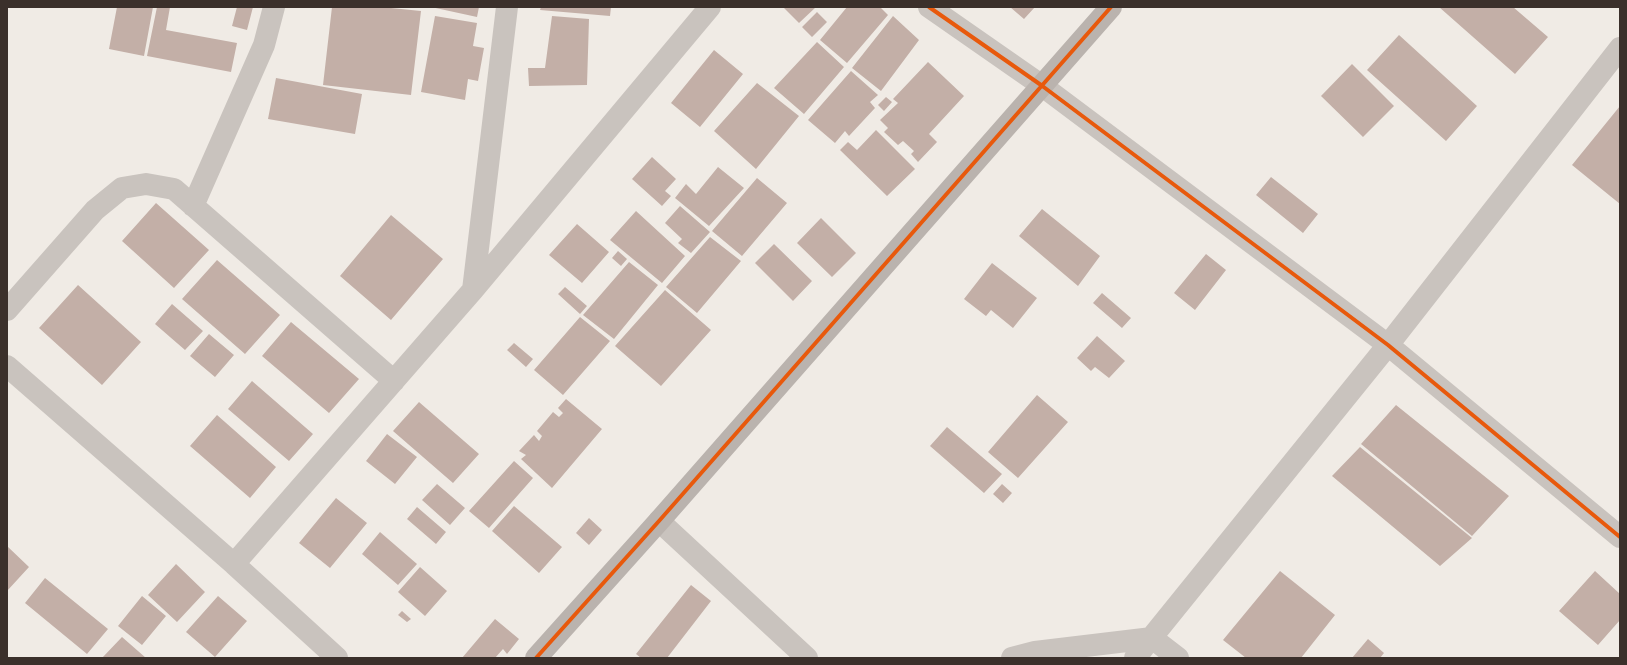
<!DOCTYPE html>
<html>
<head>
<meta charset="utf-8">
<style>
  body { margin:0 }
  #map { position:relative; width:1627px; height:665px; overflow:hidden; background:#f0ebe5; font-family:Roboto,sans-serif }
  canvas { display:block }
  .frame { position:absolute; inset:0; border:8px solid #3b302b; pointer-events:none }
</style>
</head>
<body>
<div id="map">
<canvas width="1627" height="665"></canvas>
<div class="frame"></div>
</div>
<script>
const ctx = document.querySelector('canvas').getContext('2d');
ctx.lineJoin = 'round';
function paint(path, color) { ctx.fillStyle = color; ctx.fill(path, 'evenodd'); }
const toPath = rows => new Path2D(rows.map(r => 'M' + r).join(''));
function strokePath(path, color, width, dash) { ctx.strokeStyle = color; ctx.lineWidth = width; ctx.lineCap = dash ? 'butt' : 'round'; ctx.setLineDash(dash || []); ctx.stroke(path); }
paint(toPath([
  [117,7,153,7,144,56,109,49],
  [157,7,170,7,166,30,237,43,231,72,147,56],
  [237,7,253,7,247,30,232,26],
  [332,7,381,7,421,11,411,95,323,85],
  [431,7,479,7,477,17],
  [541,7,611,7,610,16,540,10],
  [783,7,816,7,799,23],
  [847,7,880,7,888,15,847,63,820,40],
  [1010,7,1035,7,1024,19],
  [1439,7,1513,7,1548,37,1515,74],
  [817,12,827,22,812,37,802,27],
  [435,16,477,23,473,46,484,48,478,81,468,79,465,100,421,92],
  [552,16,589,19,587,85,529,86,528,68,545,68],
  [893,16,919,40,881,91,852,68],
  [1399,35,1477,106,1446,141,1367,70],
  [817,42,844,67,804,114,774,88],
  [714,50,743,74,700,127,671,103],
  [928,62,964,96,929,134,937,142,918,162,911,154,914,151,903,141,898,145,884,132,888,128,880,120,898,103,893,99],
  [1352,64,1394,106,1363,137,1321,96],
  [851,71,878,95,870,102,875,108,849,136,845,131,835,143,808,120],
  [276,78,362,94,355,134,268,119],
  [757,83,799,116,756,169,714,131],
  [886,97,892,102,884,111,878,105],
  [1620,106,1620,204,1572,165],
  [876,130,915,169,887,196,840,150,848,142,857,150],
  [652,157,676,179,665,191,671,196,662,206,632,179],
  [718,167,744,188,709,226,675,198,686,184,696,194],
  [1271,177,1318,214,1303,233,1256,195],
  [757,178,787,203,742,256,712,231],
  [156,203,209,250,174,288,122,241],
  [680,206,710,232,691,253,678,243,682,239,665,223],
  [1042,209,1100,256,1078,286,1019,236],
  [636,211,685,256,662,283,610,240],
  [391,215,443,259,391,320,340,276],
  [821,218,856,253,832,277,797,243],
  [577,224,609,252,582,283,549,255],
  [710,237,741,261,697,313,666,287],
  [774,244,812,281,793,301,755,263],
  [618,251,627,259,621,266,612,258],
  [1206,254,1226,270,1195,310,1174,293],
  [217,260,280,315,245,354,182,299],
  [629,262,658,285,614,339,583,315],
  [992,263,1037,298,1013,328,991,310,986,316,964,299],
  [78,285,141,342,102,385,39,328],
  [565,287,587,306,580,314,558,294],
  [665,290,711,330,661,386,615,346],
  [1102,293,1131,318,1122,328,1093,303],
  [172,304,203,331,185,350,155,324],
  [580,317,610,341,563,395,534,370],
  [291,322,359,379,329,413,262,356],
  [209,334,234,355,215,377,190,356],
  [1097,336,1125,361,1109,378,1095,367,1091,371,1077,358],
  [514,343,533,359,526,367,507,350],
  [252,381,313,434,289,461,228,409],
  [1037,395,1068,422,1018,478,988,452],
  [566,399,602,429,552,488,521,459,526,455,519,451,534,435,539,441,542,436,537,431,553,412,559,417,563,413,558,408],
  [419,402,479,454,453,483,393,431],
  [1396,405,1509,496,1472,536,1361,444],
  [217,415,276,467,250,498,190,446],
  [947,427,1002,474,984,493,930,446],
  [387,434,417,457,395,484,366,461],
  [1360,447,1472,538,1440,566,1332,476],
  [514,461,533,478,489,528,469,511],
  [437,484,465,508,450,525,422,500],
  [1002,484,1012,493,1003,503,993,494],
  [336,498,367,523,330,568,299,543],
  [514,506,562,547,539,573,492,531],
  [417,507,446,532,436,544,407,519],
  [589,518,602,530,589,545,576,533],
  [380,532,417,564,398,585,362,554],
  [7,546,29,567,7,591],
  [176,564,205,592,177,622,148,595],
  [420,567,447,591,425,616,398,592],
  [1280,571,1335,615,1301,658,1246,658,1223,640],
  [1595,571,1620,594,1620,620,1598,645,1559,611],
  [45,578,108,629,87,654,25,603],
  [691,585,711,601,667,658,641,658,636,654],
  [142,596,166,616,142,645,118,626],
  [218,596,247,621,215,657,186,632],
  [402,611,411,619,407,622,398,615],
  [495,619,519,639,507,654,503,649,495,658,462,658],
  [122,637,146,658,102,658],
  [1368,639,1384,653,1380,658,1352,658]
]), '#c3afa7');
strokePath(toPath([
  [929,7,1041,85,1388,345,1620,537],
  [193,206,264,45,274,7],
  [473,290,507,7],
  [7,310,95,210,122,188,146,184,174,189,394,381],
  [7,366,234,564,337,658],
  [659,521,807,658],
  [234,564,473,290,710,7],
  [1012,658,1035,652,1152,638,1178,658],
  [1135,658,1388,345,1620,48]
]), '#c9c3be', 22);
strokePath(toPath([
  [536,658,659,521,1111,7]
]), '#bab3ae', 22);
strokePath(toPath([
  [929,7,1041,85,1388,345,1620,537],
  [536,658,659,521,1111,7]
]), '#e8590c', 4);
</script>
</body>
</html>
